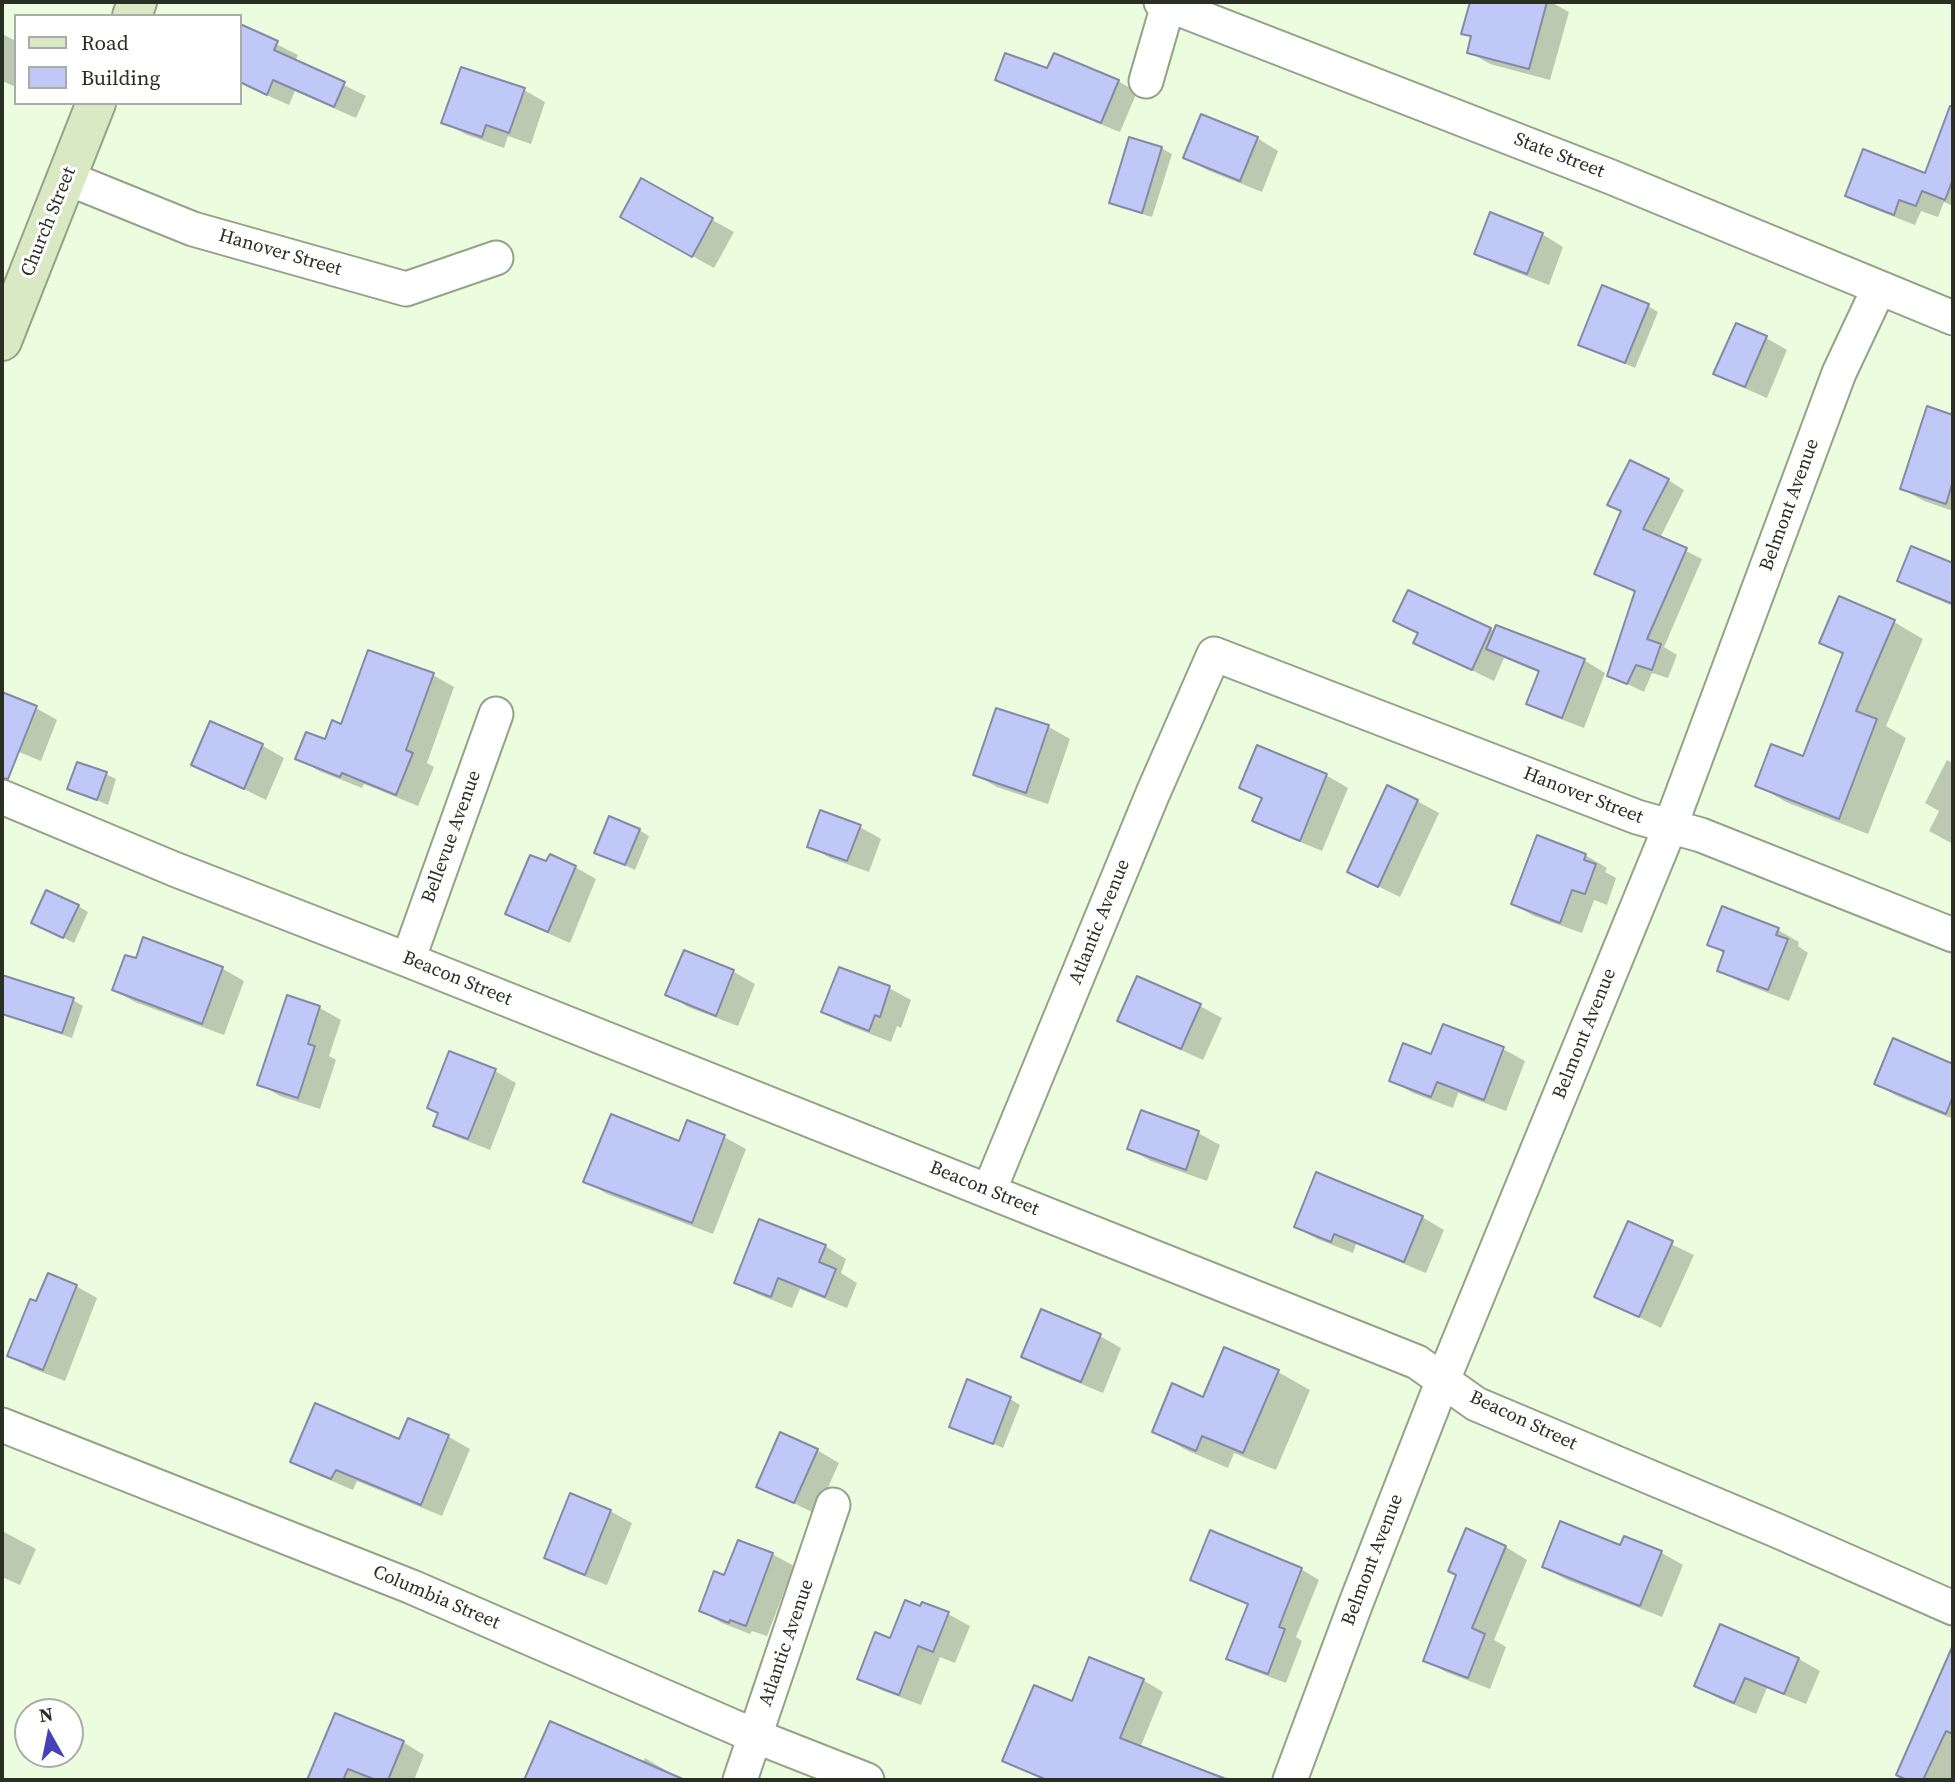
<!DOCTYPE html>
<html>
<head>
<meta charset="utf-8">
<style>
  body { margin:0 }
  #map { position:relative; width:1955px; height:1782px; overflow:hidden; background:#ecfcde; font-family:"Source Serif 4",serif }
  canvas { display:block }
  .frame { position:absolute; inset:0; border:4px solid #292f23; pointer-events:none }
  .legend { position:absolute; left:14px; top:14px; width:228px; height:91px; box-sizing:border-box; background:#fff; border:2px solid #a9aca7; margin:0; padding:9px 12px; list-style:none; font-size:21px; color:#292f23 }
  .legend li { display:flex; align-items:center; gap:14px; height:35px }
  .legend b { width:35px; border:2px solid #a9aca7 }
  .north { position:absolute; left:14px; top:1698px; width:70px; height:70px; box-sizing:border-box; background:#fff; border:2px solid #a9aca7; border-radius:50%; rotate:351deg; font-size:19px; font-weight:700; line-height:28px; text-align:center; color:#292f23 }
  .north::after { content:''; display:block; margin:auto; width:24px; height:32px; background:#4641b7; clip-path:polygon(50% 0,100% 100%,50% 72%,0 100%) }
</style>
</head>
<body>
<div id="map">
<canvas width="1955" height="1782"></canvas>
<div class="frame"></div>
<ul class="legend">
<li><b style="height:9px;background:#d8e9c3"></b>Road</li>
<li><b style="height:19px;background:#c0c8f8"></b>Building</li>
</ul>
<div class="north">N</div>
</div>
<script>
const ctx = document.querySelector('canvas').getContext('2d');
ctx.lineJoin = 'round';
function paint(path, color) { ctx.fillStyle = color; ctx.fill(path, 'evenodd'); }
const toPath = rows => new Path2D(rows.map(r => 'M' + r).join(''));
function strokePath(path, color, width, dash) { ctx.strokeStyle = color; ctx.lineWidth = width; ctx.lineCap = dash ? 'butt' : 'round'; ctx.setLineDash(dash || []); ctx.stroke(path); }
function drawText(font, color, halo, rows, align = 'center') {
  ctx.font = font + ' "Source Serif 4",serif'; ctx.lineWidth = 6; ctx.setLineDash([]); ctx.textBaseline = 'middle'; ctx.strokeStyle = halo; ctx.fillStyle = color; for (const [text, x, y, turn = 0] of rows) {
    ctx.save(); ctx.translate(x, y); ctx.rotate((+turn || 0) * Math.PI / 180); ctx.textAlign = isNaN(turn) ? turn : align; if (halo) ctx.strokeText(text, 0, 0); ctx.fillText(text, 0, 0); ctx.restore();
  }
}
paint(toPath([
  [1472,2,1551,2,1569,12,1550,80,1490,64,1469,52,1472,38,1463,33],
  [240,26,298,55,295,61,366,96,356,118,295,91,289,105,240,83],
  [2,34,16,41,16,87,2,81],
  [1048,71,1118,81,1137,92,1120,132,1016,90,997,79],
  [524,90,545,102,531,144,508,136,504,148,465,134,443,122],
  [1257,138,1278,151,1262,192,1207,170,1185,157],
  [1161,148,1172,154,1152,217,1121,208,1111,202],
  [1932,159,1953,167,1953,206,1944,202,1938,217,1921,211,1915,225,1869,207,1847,195,1926,175],
  [642,181,734,232,714,268,644,229],
  [1542,234,1563,247,1549,285,1498,265,1476,253],
  [1648,306,1658,312,1635,368,1580,344],
  [1766,338,1787,350,1767,398,1737,385,1716,373],
  [1928,408,1953,417,1953,511,1924,501,1902,489],
  [1668,480,1684,490,1660,538,1702,559,1664,647,1677,655,1668,678,1652,673,1644,692,1609,675,1636,593,1596,573,1623,511],
  [1912,548,1953,565,1953,606,1920,592,1899,580],
  [1840,599,1894,622,1923,639,1886,726,1906,738,1868,834,1786,802,1757,785,1804,759,1844,655,1821,642],
  [1396,621,1490,629,1584,660,1605,673,1584,728,1550,715,1528,703,1540,673,1504,658,1494,681,1416,643,1420,634],
  [433,675,454,687,427,763,434,767,418,806,364,784,362,788,319,771,298,758,326,741,342,726],
  [2,694,36,708,57,720,41,761,2,745],
  [997,710,1049,727,1070,739,1048,804,997,787,975,775],
  [211,723,263,746,284,758,266,800,193,764],
  [1258,747,1326,775,1348,788,1322,851,1276,832,1255,820,1263,800,1242,788],
  [1947,760,1953,763,1953,844,1929,831,1939,811,1925,803],
  [106,774,116,779,108,805,69,788],
  [1417,801,1439,813,1400,897,1349,872],
  [860,827,881,839,869,872,830,858,809,846],
  [639,830,649,836,635,870,596,852],
  [1585,855,1607,868,1605,872,1616,878,1607,905,1594,900,1582,933,1534,916,1513,904],
  [547,864,575,867,596,879,570,943,529,925,508,913],
  [78,906,88,912,74,943,43,928],
  [1778,930,1799,942,1798,946,1808,953,1789,1001,1740,982,1719,970,1725,954,1709,944],
  [144,940,223,969,244,981,224,1035,135,1002,114,990,137,960],
  [685,952,734,972,755,984,738,1026,688,1007,667,994],
  [7,978,73,1000,83,1006,72,1038,2,1014,2,994],
  [1138,978,1200,1006,1222,1018,1203,1060,1141,1032,1120,1020],
  [889,988,911,1000,901,1028,897,1026,891,1042,845,1024,823,1012],
  [288,997,320,1008,341,1020,329,1056,336,1060,320,1109,280,1096,259,1084],
  [1894,1041,1953,1066,1953,1119,1897,1096,1876,1084],
  [1503,1049,1525,1061,1506,1111,1458,1093,1453,1108,1413,1093,1391,1080,1432,1056],
  [495,1071,516,1083,490,1150,457,1137,435,1125],
  [1198,1133,1220,1145,1207,1181,1151,1161,1129,1149],
  [724,1137,746,1149,713,1234,607,1194,585,1181,680,1143],
  [1422,1217,1444,1230,1426,1273,1356,1244,1353,1253,1317,1239,1296,1227],
  [1629,1224,1694,1255,1661,1328,1597,1297],
  [825,1246,846,1259,841,1273,857,1283,847,1308,800,1289,792,1308,757,1294,736,1282],
  [76,1286,97,1298,65,1381,31,1368,10,1355],
  [1100,1336,1121,1348,1103,1393,1045,1369,1023,1357],
  [1278,1372,1310,1390,1276,1470,1234,1453,1228,1468,1186,1450,1154,1431,1204,1399],
  [1010,1399,1020,1405,1003,1448,951,1426],
  [409,1421,449,1437,470,1449,442,1516,357,1481,353,1490,313,1473,292,1461,400,1442],
  [817,1450,839,1463,816,1514,759,1486],
  [610,1511,632,1523,607,1585,568,1570,546,1558],
  [1467,1530,1506,1547,1527,1560,1494,1640,1506,1647,1490,1689,1446,1672,1425,1660,1458,1575],
  [2,1531,36,1549,20,1585,2,1577],
  [1625,1538,1662,1553,1683,1565,1662,1617,1565,1579,1544,1567,1621,1548],
  [772,1554,794,1566,767,1636,752,1631,750,1634,722,1623,701,1611,725,1577],
  [1301,1569,1319,1580,1296,1637,1302,1641,1286,1683,1246,1668,1228,1658,1249,1605,1210,1589,1192,1579],
  [923,1604,948,1614,970,1626,955,1663,940,1657,921,1705,881,1690,859,1678],
  [1721,1627,1799,1659,1820,1671,1806,1704,1767,1688,1756,1714,1718,1698,1696,1686],
  [1942,1674,1953,1679,1953,1773,1950,1780,1908,1780,1898,1774],
  [1143,1680,1163,1692,1140,1748,1234,1780,1046,1780,1005,1760],
  [551,1723,642,1763,645,1758,682,1780,526,1780],
  [403,1742,424,1755,414,1780,323,1780,312,1774]
]), '#0003');
const building = toPath([
  [1470,2,1547,2,1529,69,1467,53,1471,36,1461,34,1470,2],
  [240,24,278,41,274,50,345,82,334,107,273,80,267,95,240,82,240,24],
  [1005,53,1047,68,1054,53,1119,80,1101,123,995,80,1005,53],
  [461,67,525,88,509,133,486,125,482,137,441,123,461,67],
  [1950,106,1953,106,1953,179,1945,200,1922,191,1916,206,1899,200,1894,215,1845,196,1863,149,1925,173,1950,106],
  [1201,114,1258,137,1240,181,1183,158,1201,114],
  [1129,137,1162,147,1142,213,1109,203,1129,137],
  [641,178,713,218,692,257,620,217,641,178],
  [1490,212,1543,233,1527,274,1474,254,1490,212],
  [1602,285,1649,304,1625,363,1578,345,1602,285],
  [1736,323,1767,336,1745,387,1713,374,1736,323],
  [1927,406,1953,415,1953,481,1946,504,1900,489,1927,406],
  [1630,460,1669,479,1643,529,1687,548,1647,639,1661,644,1652,670,1636,665,1627,684,1607,676,1635,591,1594,574,1621,511,1607,505,1630,460],
  [1911,546,1953,563,1953,604,1897,581,1911,546],
  [1408,590,1491,628,1472,670,1413,643,1418,633,1393,621,1408,590],
  [1839,596,1895,620,1856,711,1877,719,1839,819,1755,786,1771,744,1803,756,1843,653,1819,643,1839,596],
  [1496,625,1585,659,1562,718,1526,704,1539,671,1486,649,1496,625],
  [368,650,434,673,406,750,413,753,396,795,342,773,340,777,295,759,306,732,325,739,332,720,341,724,368,650],
  [2,692,37,706,8,779,2,778,2,692],
  [996,708,1049,725,1026,793,973,775,996,708],
  [210,721,263,744,244,789,191,765,210,721],
  [1257,745,1327,774,1300,841,1252,821,1262,798,1239,788,1257,745],
  [77,762,107,772,97,800,67,789,77,762],
  [1387,785,1418,800,1378,887,1347,872,1387,785],
  [820,810,861,825,847,861,807,847,820,810],
  [609,816,640,829,625,865,594,853,609,816],
  [1537,835,1586,854,1584,860,1596,864,1585,894,1572,890,1560,923,1511,904,1537,835],
  [550,854,576,866,548,932,505,914,530,855,546,861,550,854],
  [46,890,79,905,63,938,31,923,46,890],
  [1722,906,1779,928,1776,935,1788,939,1768,990,1717,971,1724,951,1707,945,1722,906],
  [143,937,223,967,202,1024,112,990,125,955,136,958,143,937],
  [684,950,734,970,716,1016,665,995,684,950],
  [839,967,890,986,880,1017,875,1015,869,1031,821,1012,839,967],
  [2,975,74,998,62,1033,2,1014,2,975],
  [1137,976,1201,1004,1181,1049,1117,1021,1137,976],
  [287,995,320,1006,308,1044,315,1046,298,1098,257,1085,287,995],
  [1443,1024,1504,1047,1484,1100,1437,1082,1431,1097,1389,1081,1403,1043,1431,1054,1443,1024],
  [1893,1038,1953,1064,1953,1096,1946,1114,1874,1084,1893,1038],
  [449,1051,496,1069,468,1139,433,1126,438,1113,427,1108,449,1051],
  [1141,1110,1199,1131,1186,1170,1127,1149,1141,1110],
  [611,1114,679,1141,687,1120,725,1135,692,1223,583,1182,611,1114],
  [1316,1172,1423,1216,1404,1262,1334,1234,1331,1242,1294,1227,1316,1172],
  [759,1219,826,1245,819,1262,836,1269,825,1297,778,1278,771,1297,734,1283,759,1219],
  [1628,1221,1673,1241,1639,1317,1594,1297,1628,1221],
  [48,1273,77,1285,43,1370,7,1356,30,1299,36,1301,48,1273],
  [1041,1309,1101,1334,1081,1382,1021,1357,1041,1309],
  [1224,1347,1279,1370,1243,1453,1202,1436,1196,1451,1152,1432,1172,1383,1203,1397,1224,1347],
  [967,1379,1011,1397,993,1444,949,1427,967,1379],
  [315,1403,399,1439,408,1418,449,1435,421,1505,336,1470,331,1479,290,1462,315,1403],
  [780,1432,818,1449,794,1503,756,1487,780,1432],
  [570,1493,611,1510,585,1575,544,1558,570,1493],
  [1560,1521,1620,1545,1624,1536,1662,1551,1640,1606,1542,1567,1560,1521],
  [1466,1528,1506,1546,1472,1628,1485,1634,1468,1678,1423,1661,1456,1575,1448,1571,1466,1528],
  [1210,1530,1302,1568,1279,1627,1285,1629,1268,1674,1226,1659,1248,1604,1190,1580,1210,1530],
  [738,1540,773,1553,746,1626,730,1620,729,1623,699,1611,714,1571,724,1575,738,1540],
  [905,1600,920,1606,922,1602,949,1612,933,1652,918,1646,899,1695,857,1679,875,1632,890,1638,905,1600],
  [1720,1624,1799,1658,1784,1694,1745,1678,1734,1703,1694,1686,1720,1624],
  [1953,1645,1953,1734,1946,1731,1923,1780,1907,1780,1896,1775,1953,1645],
  [1089,1657,1144,1679,1120,1738,1223,1778,1223,1780,1047,1780,1002,1761,1034,1685,1072,1701,1089,1657],
  [335,1713,404,1741,388,1780,376,1780,348,1769,343,1780,307,1780,335,1713],
  [550,1721,685,1780,524,1780,550,1721]
]);
paint(building, '#c0c8f8');
strokePath(building, '#8589a6', 2);
const minor = toPath([
  [1161,2,1611,177,1953,318],
  [1146,81,1168,5],
  [67,178,193,229,406,289,496,258],
  [2,797,174,869,408,960,1417,1362,1476,1404,1778,1531,1953,1608],
  [408,960,496,714],
  [989,1191,1153,793,1214,654,1637,817,1701,835,1953,935],
  [2,1425,412,1587,755,1736,867,1780],
  [740,1780,833,1505],
  [1290,1780,1356,1603,1443,1380,1670,827,1839,373,1879,288]
]);
const secondary = toPath([
  [132,16,137,2],
  [2,341,96,103]
]);
strokePath(minor, '#94a387', 37);
strokePath(secondary, '#94a387', 42);
strokePath(minor, '#fff', 33);
strokePath(secondary, '#d8e9c3', 38);
drawText('19px', '#292f23', '#fff', [
  ["State Street",1559,156,21],
  ["Church Street",49,222,-68],
  ["Hanover Street",280,253,16],
  ["Belmont Avenue",1790,505,-70],
  ["Hanover Street",1583,796,21],
  ["Bellevue Avenue",452,837,-70],
  ["Atlantic Avenue",1100,922,-68],
  ["Beacon Street",457,979,22],
  ["Belmont Avenue",1585,1034,-68],
  ["Beacon Street",984,1189,22],
  ["Beacon Street",1523,1421,25],
  ["Belmont Avenue",1373,1560,-69],
  ["Columbia Street",436,1598,23],
  ["Atlantic Avenue",787,1643,-71]
]);
</script>
</body>
</html>
